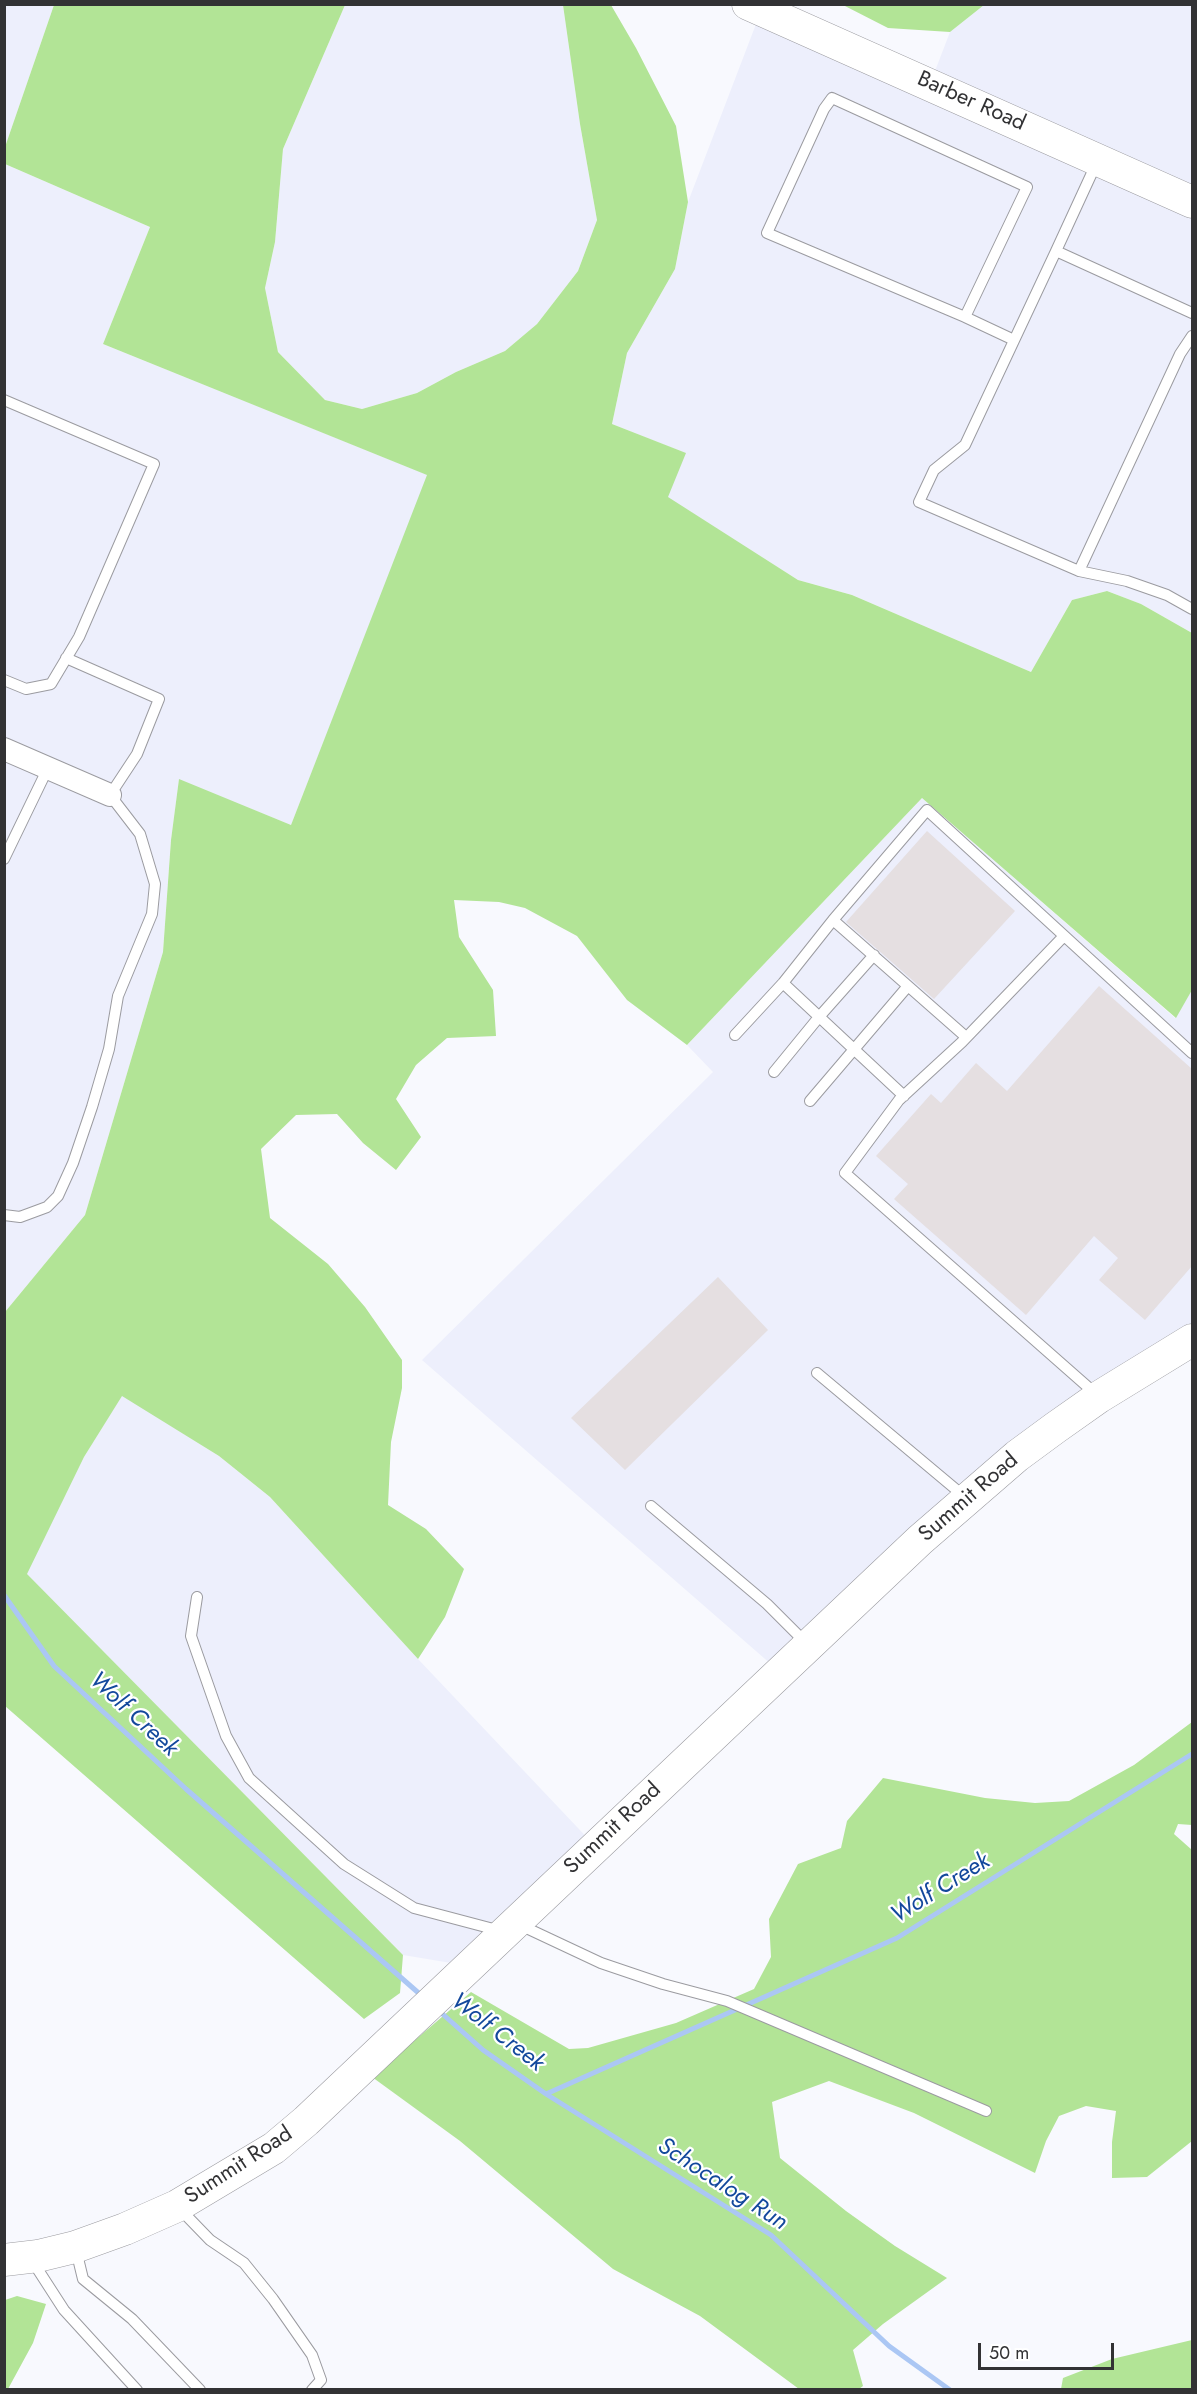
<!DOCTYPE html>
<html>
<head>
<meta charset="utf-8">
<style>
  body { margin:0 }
  #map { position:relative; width:1197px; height:2394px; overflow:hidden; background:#f8f9fe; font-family:Jost,sans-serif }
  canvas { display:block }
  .frame { position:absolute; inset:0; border:6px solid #323234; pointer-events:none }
  .scale { position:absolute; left:978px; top:2343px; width:136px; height:27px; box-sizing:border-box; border:3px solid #323234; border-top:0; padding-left:8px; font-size:18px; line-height:21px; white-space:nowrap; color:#323234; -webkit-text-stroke:4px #fff; paint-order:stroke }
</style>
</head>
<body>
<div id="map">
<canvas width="1197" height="2394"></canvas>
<div class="frame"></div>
<div class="scale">50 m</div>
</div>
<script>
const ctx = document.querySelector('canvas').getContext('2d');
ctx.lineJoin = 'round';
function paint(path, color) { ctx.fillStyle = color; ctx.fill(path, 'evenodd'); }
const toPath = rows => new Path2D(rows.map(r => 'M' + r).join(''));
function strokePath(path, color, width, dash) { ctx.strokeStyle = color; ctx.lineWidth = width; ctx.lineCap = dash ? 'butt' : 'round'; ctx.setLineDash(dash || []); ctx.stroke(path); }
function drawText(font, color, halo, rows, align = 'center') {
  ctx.font = font + ' Jost,sans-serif'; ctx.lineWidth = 4.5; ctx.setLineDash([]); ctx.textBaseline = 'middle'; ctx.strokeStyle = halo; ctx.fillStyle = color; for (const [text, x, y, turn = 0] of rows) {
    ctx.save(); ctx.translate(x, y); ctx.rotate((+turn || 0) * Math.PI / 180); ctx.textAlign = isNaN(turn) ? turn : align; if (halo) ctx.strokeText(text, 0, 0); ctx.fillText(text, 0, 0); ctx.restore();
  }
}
paint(toPath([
  [5,5,54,5,5,147],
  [345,5,563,5,580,124,597,220,578,271,537,324,505,351,456,372,417,393,362,409,325,400,278,352,265,288,275,242,283,149],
  [984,5,1192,5,1192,633,1141,604,1107,591,1072,600,1031,672,852,595,798,580,667,497,685,453,612,424,627,353,675,269,688,202,761,11,930,84,950,32],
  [5,164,150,227,103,344,428,475,291,825,179,780,171,840,163,952,85,1215,5,1312],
  [922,798,1175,1018,1192,990,1192,1340,1094,1401,780,1672,422,1360,713,1072,687,1045],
  [122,1395,219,1456,270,1497,418,1659,595,1846,469,1966,403,1955,26,1574,84,1457]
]), '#edeffc');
paint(toPath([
  [54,5,345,5,283,149,275,242,265,288,278,352,325,400,362,409,417,393,456,372,505,351,537,324,578,271,597,220,580,124,563,5,611,5,636,48,676,126,688,202,675,269,627,353,612,424,686,453,668,497,798,580,852,595,1031,672,1072,600,1107,591,1141,604,1192,633,1192,990,1176,1018,922,798,687,1045,627,1000,577,936,525,908,499,902,454,900,459,937,493,990,496,1036,447,1038,416,1065,396,1099,421,1137,396,1170,363,1143,337,1114,296,1115,261,1149,270,1218,328,1264,365,1307,402,1360,402,1388,391,1442,388,1505,426,1529,464,1569,445,1617,418,1659,270,1497,219,1456,122,1396,84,1457,27,1574,403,1955,400,1993,364,2019,5,1706,5,1312,85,1215,163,952,171,840,179,779,291,825,427,475,103,344,150,227,5,164,5,147],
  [843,5,984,5,950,32,888,28],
  [1192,1722,1192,1825,1178,1824,1174,1834,1192,1850,1192,2141,1147,2177,1112,2178,1112,2142,1116,2111,1086,2106,1059,2116,1046,2141,1035,2173,914,2113,829,2081,772,2102,780,2158,846,2211,895,2246,947,2278,883,2324,853,2350,863,2386,859,2389,799,2389,700,2316,613,2269,460,2141,372,2077,471,1992,569,2049,588,2048,676,2023,754,1989,771,1957,769,1919,798,1864,841,1848,847,1821,883,1778,985,1798,1035,1803,1069,1801,1134,1765],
  [17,2296,46,2304,33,2343,8,2389,5,2389,5,2300],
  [1192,2340,1192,2389,1061,2389,1063,2378,1112,2359]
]), '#b2e496');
strokePath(toPath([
  [4,1595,54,1666,186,1789,422,1996],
  [438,2010,483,2050,546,2094,897,1938,1192,1754],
  [546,2094,771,2235,889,2346,950,2390]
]), '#abc7f4', 5);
paint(toPath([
  [927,831,1015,911,934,999,846,922],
  [1099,986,1192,1069,1192,1266,1145,1320,1099,1280,1118,1258,1094,1236,1026,1315,894,1199,908,1184,876,1156,931,1094,941,1103,976,1063,1007,1091],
  [718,1277,768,1330,625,1470,571,1418]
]), '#e5dfe1');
const lane = toPath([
  [1097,162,1056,251,1192,313],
  [1056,251,965,445,934,470,919,502,1079,571,1180,354,1192,336],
  [965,317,767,233,824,109,832,98,1027,187,965,317,1014,340],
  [4,400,154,464,79,637,51,684,26,689,4,680],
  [1079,571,1127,581,1167,595,1192,609],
  [4,859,48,768],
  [833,920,966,1037],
  [1064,936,962,1042,899,1100,845,1173,1097,1395],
  [783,983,904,1096],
  [735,1035,783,983,833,920,927,810,1192,1053],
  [774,1072,819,1017,874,955],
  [810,1101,908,986],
  [4,1215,20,1217,47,1207,58,1196,73,1163,92,1107,109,1049,118,996,152,914,155,884,140,834,110,795,137,754,159,699,66,658],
  [817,1373,965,1497],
  [651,1506,767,1604,806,1643],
  [197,1597,191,1636,226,1736,249,1778,344,1864,414,1908,501,1931],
  [520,1925,601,1963,663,1984,727,2001,986,2111],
  [179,2208,210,2240,244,2263,273,2299,312,2355,321,2380,312,2390],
  [76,2250,83,2279,132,2319,200,2390],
  [33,2262,64,2310,137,2390]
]);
const street = toPath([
  [4,749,110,795]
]);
const secondary = toPath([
  [748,4,1192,202],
  [4,2260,38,2256,75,2247,125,2229,177,2206,274,2148,306,2121,920,1540,1017,1456,1055,1428,1099,1397,1192,1340]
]);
strokePath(lane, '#9b9ba0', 12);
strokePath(street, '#9b9ba0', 24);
strokePath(secondary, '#9b9ba0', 33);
strokePath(lane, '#fff', 10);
strokePath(street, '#fff', 22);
strokePath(secondary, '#fff', 32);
drawText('22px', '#323234', '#fff', [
  ["Barber Road",971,102,24],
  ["Summit Road",969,1498,-41],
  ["Summit Road",613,1829,-43],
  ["Summit Road",239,2166,-33]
]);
drawText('italic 24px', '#13489c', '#fff', [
  ["Wolf Creek",133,1715,43],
  ["Wolf Creek",941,1889,-32],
  ["Wolf Creek",497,2033,38],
  ["Schocalog Run",722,2185,33]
]);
</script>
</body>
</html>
